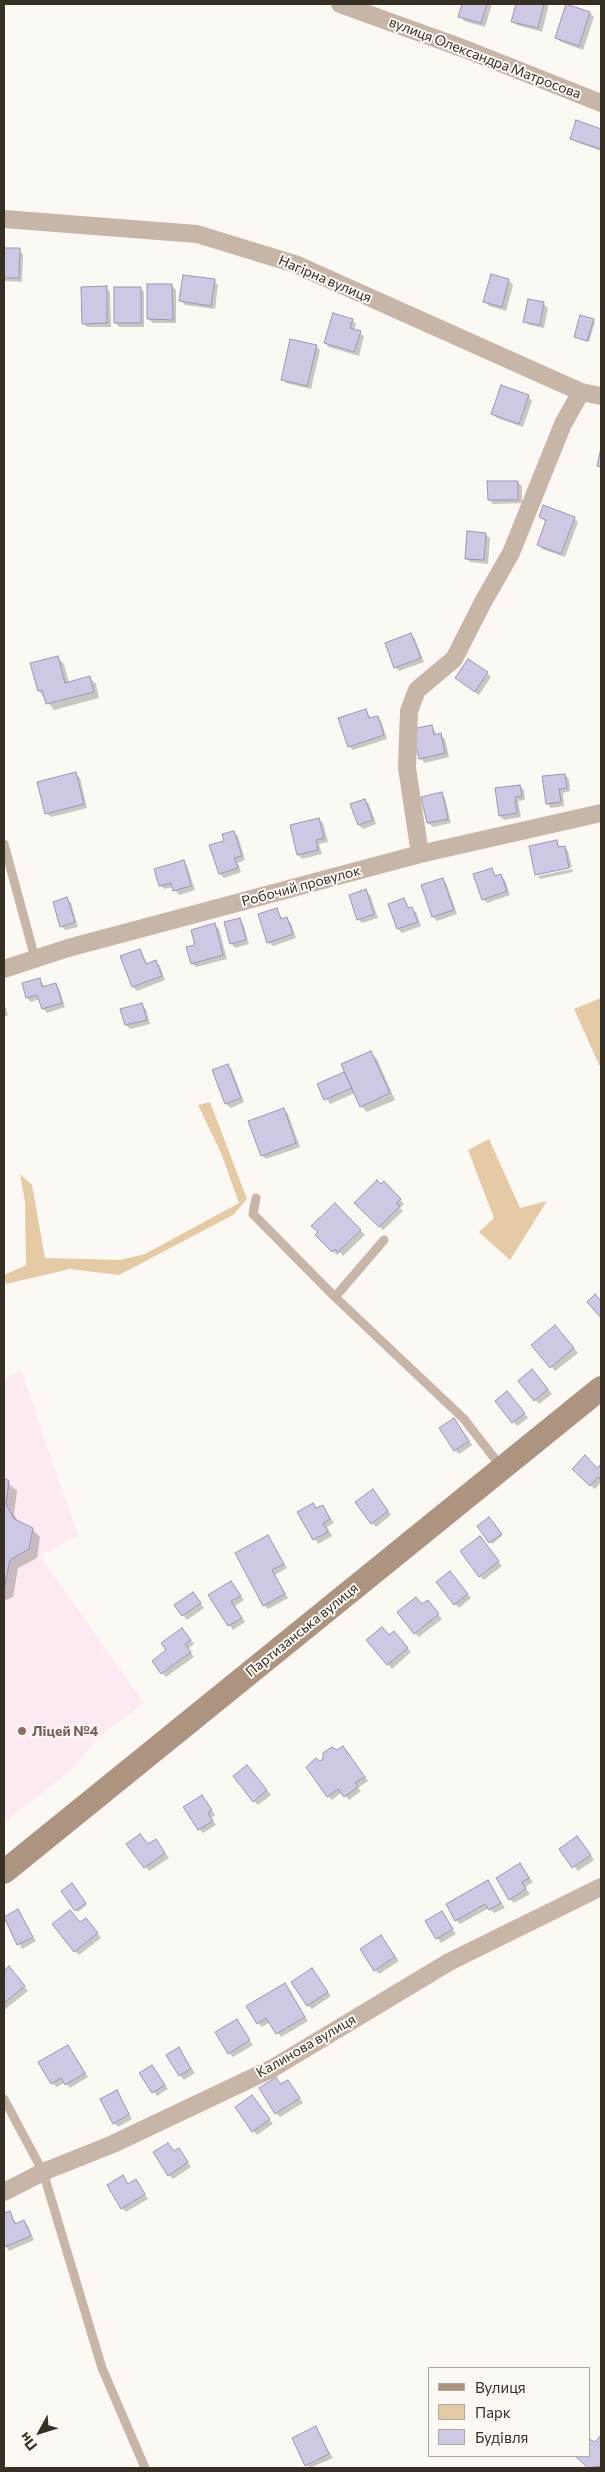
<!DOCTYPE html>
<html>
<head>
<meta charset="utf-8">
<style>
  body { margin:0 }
  #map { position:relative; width:605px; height:2472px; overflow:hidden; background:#fcf8f3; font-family:Commissioner,sans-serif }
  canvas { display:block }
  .frame { position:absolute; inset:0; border:5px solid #362f24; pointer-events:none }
  .legend { position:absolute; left:428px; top:2367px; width:162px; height:90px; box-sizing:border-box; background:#fcf8f3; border:1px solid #ada8a0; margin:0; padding:6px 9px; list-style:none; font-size:15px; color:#362f24 }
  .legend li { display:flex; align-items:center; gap:10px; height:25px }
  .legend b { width:25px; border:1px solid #ada8a0 }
  .north { position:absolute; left:15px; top:2407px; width:50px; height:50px; -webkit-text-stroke:4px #fcf8f3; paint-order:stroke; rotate:231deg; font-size:14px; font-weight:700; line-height:20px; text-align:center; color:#362f24 }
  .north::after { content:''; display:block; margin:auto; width:18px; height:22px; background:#362f24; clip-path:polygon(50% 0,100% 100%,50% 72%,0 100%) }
</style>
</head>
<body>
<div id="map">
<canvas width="605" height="2472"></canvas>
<div class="frame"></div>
<ul class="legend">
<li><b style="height:6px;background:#ad9480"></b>Вулиця</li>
<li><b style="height:14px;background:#e4cba5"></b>Парк</li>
<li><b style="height:14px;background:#cfc8e5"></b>Будівля</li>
</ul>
<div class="north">Пн</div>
</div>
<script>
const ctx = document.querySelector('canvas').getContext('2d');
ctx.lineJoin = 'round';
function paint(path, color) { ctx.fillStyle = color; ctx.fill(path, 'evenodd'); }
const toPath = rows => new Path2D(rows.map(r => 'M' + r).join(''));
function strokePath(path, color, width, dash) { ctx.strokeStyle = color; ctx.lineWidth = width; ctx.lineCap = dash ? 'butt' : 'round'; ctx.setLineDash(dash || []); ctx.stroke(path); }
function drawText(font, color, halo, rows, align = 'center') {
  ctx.font = font + ' Commissioner,sans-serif'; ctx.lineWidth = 4; ctx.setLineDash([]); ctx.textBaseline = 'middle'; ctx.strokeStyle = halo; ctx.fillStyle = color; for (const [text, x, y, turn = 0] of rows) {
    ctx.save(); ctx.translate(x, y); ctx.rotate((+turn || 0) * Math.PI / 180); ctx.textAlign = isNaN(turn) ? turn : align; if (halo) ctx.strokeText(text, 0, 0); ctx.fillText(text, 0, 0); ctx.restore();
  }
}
paint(toPath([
  [21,1371,78,1535,40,1556,144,1703,101,1735,69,1772,4,1822,4,1381]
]), '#fce9f2');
paint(toPath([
  [601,998,601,1069,574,1009],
  [210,1102,247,1199,233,1215,119,1275,70,1269,6,1284,4,1275,26,1265,25,1202,20,1174,32,1185,45,1258,120,1260,145,1254,239,1203,221,1153,198,1105],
  [489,1139,520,1208,547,1201,510,1260,479,1232,494,1218,468,1150]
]), '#e4cba5');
paint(toPath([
  [463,4,492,4,485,27,464,21,460,16],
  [517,4,549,4,542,32,517,25,513,21],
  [567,6,590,13,594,17,583,50,561,42,556,38],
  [577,122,601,130,601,151,576,142,572,138],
  [4,249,19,250,23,254,22,282,4,281],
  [214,280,218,285,215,309,185,305,181,301],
  [508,280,513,285,506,311,489,306,485,302],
  [172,286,176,290,176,323,153,323,148,319],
  [106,288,110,292,111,327,87,327,83,323],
  [140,288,144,292,144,327,119,327,115,322],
  [544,304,548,308,544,328,529,325,525,321],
  [352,320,356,324,354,330,364,336,359,356,329,347,325,343],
  [593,320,595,322,589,342,577,338,575,337],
  [316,346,320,350,311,389,286,383,282,379],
  [528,396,532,401,523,427,497,418,492,414],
  [517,482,522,486,522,503,493,504,489,500],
  [540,517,574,518,578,522,565,557,542,549,538,544,546,522],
  [485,534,490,538,488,564,470,562,466,558],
  [411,635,415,639,424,662,399,671,395,667],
  [57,657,64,664,69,683,89,678,96,684,99,698,54,710,39,691],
  [487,673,491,677,479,695,456,678],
  [366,710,371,719,377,717,381,721,387,739,353,750,349,746],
  [432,726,437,735,440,735,445,739,449,757,425,763,421,759],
  [76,774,80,778,87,808,51,817,46,813],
  [565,775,569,779,570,791,563,793,564,806,551,808,547,803],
  [520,786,524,790,525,800,518,801,521,817,504,820,500,816],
  [441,794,445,798,451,823,433,827,428,823],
  [365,800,369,804,376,824,363,829,359,825,351,805],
  [319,819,323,823,328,842,319,844,322,854,302,859,298,855],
  [233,832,238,836,245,860,238,863,241,872,224,878,220,874],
  [556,842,561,848,564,847,568,851,572,867,538,874,538,876,530,847],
  [183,861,187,865,195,890,179,895,173,887,164,889,160,885],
  [491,869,497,877,500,876,505,880,510,895,487,903,483,899],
  [572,869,573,872,540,879,538,876],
  [442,879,446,883,457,914,437,921,433,917,422,886],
  [366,890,370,895,378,918,362,923,358,919],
  [67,899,71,903,78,927,65,930,61,926],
  [404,900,410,909,416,912,421,926,402,933,398,929,389,905],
  [277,909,283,920,287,919,291,923,296,938,273,946,268,942],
  [239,919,243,923,249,944,235,948,231,943],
  [215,925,219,929,227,959,196,967,192,963,197,946],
  [140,950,148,965,156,962,160,966,165,980,137,991,133,987,122,957],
  [39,979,45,987,55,984,59,988,65,1007,47,1013,43,1009,40,999,31,1002,27,998],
  [4,1003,8,1015,4,1017],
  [142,1005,146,1009,150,1024,130,1029,126,1025],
  [370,1052,377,1059,395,1100,367,1112,361,1106,355,1093,330,1104,318,1084,344,1073,347,1077],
  [228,1065,232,1070,244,1102,231,1108,226,1104,213,1071],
  [284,1109,288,1114,300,1147,266,1159,262,1155],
  [384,1183,404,1204,400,1208,403,1211,383,1230,356,1203],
  [335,1205,365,1235,343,1256,340,1252,337,1255,317,1235],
  [559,1331,578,1353,555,1371,533,1345],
  [536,1375,552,1394,539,1404,519,1381],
  [511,1397,528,1418,517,1426,496,1401],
  [454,1420,472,1445,459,1454,455,1450],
  [601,1466,601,1482,595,1489,574,1469,598,1470],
  [4,1480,17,1491,14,1514,19,1523,32,1529,40,1537,37,1558,18,1568,13,1597,4,1601],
  [377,1495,391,1515,376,1527,372,1523],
  [313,1504,318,1509,323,1506,334,1523,327,1527,332,1536,318,1544,299,1512],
  [491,1520,502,1536,492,1544,478,1526],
  [268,1537,287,1568,275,1575,288,1598,268,1609,264,1605],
  [484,1542,502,1566,484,1580,480,1576],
  [454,1577,471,1598,459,1608,455,1604],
  [231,1582,244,1600,235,1606,245,1622,233,1630,210,1596],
  [193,1593,204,1608,187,1620,175,1605],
  [432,1606,442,1619,419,1637,415,1633],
  [186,1633,194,1644,188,1649,194,1657,166,1677,162,1673],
  [389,1637,398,1637,411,1652,392,1669,368,1640],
  [337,1751,347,1752,368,1781,358,1788,361,1791,349,1800,342,1792,332,1800,328,1796],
  [251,1770,271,1795,258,1805,254,1801],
  [202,1796,215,1815,211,1818,216,1825,203,1833,199,1829],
  [581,1841,594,1860,578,1871,560,1849],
  [128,1844,159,1845,169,1858,149,1871],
  [520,1865,533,1882,525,1887,530,1894,514,1903,510,1899],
  [488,1881,505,1908,494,1913,489,1908,460,1924,456,1920],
  [74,1887,87,1905,78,1912,63,1892],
  [17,1911,36,1941,22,1949,4,1918],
  [442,1912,456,1934,441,1943,426,1921],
  [81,1924,90,1924,101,1938,79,1955,75,1951],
  [381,1936,399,1961,379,1974,375,1970],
  [9,1968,28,1991,4,2010,4,1972],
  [312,1969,331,1996,312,2009,308,2005],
  [284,1984,308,2021,281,2037,270,2022,262,2027,258,2023],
  [237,2021,253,2045,233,2057,229,2053],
  [67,2046,88,2077,70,2088,65,2082,57,2087,52,2083],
  [178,2049,195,2073,184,2080,180,2075],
  [152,2066,168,2089,157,2096,141,2074],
  [275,2079,281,2085,288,2081,303,2103,280,2117,276,2113],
  [117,2091,132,2119,118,2127,114,2123],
  [256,2101,273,2124,257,2135,236,2108],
  [174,2152,182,2154,191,2167,173,2179,169,2175],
  [123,2177,129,2185,136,2181,148,2199,126,2212,122,2208],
  [9,2212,17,2225,24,2222,28,2226,34,2240,9,2251,4,2243,4,2215],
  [315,2428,333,2458,310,2468,307,2465],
  [601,2436,601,2468,590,2468,577,2456,589,2456,589,2440,590,2439,595,2443]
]), '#0003');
const building = toPath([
  [462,4,487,4,481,23,458,17,462,4],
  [516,4,544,4,538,28,511,22,516,4],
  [566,4,590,12,579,46,555,38,566,4],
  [576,120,601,129,601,149,570,139,576,120],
  [4,248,20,248,19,278,4,278,4,248],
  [491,274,509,279,502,307,483,302,491,274],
  [183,275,215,279,211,306,179,301,183,275],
  [147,284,172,284,173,320,147,319,147,284],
  [107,286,107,323,82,324,81,287,107,286],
  [114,287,141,287,141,323,114,323,114,287],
  [528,299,544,302,540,325,523,322,528,299],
  [333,313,353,319,350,328,361,331,354,352,324,343,333,313],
  [580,315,594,319,587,341,574,337,580,315],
  [290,339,317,345,307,386,281,380,290,339],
  [501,385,529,395,519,424,491,414,501,385],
  [601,448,601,467,597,466,601,448],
  [487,481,518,481,518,500,488,500,487,481],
  [543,505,575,517,561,554,537,545,546,520,539,517,543,505],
  [467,531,486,533,484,560,465,559,467,531],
  [411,633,421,658,394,668,385,643,411,633],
  [58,656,65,683,90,676,94,692,46,704,42,690,38,691,30,663,58,656],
  [468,659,488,672,475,692,455,678,468,659],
  [366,709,369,718,378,716,384,735,348,747,338,718,366,709],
  [432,725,434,735,441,733,445,753,419,759,412,729,432,725],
  [76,772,84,804,45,814,37,782,76,772],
  [565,774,567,788,559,789,561,802,546,804,542,776,565,774],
  [520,785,522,796,515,797,517,813,499,816,495,788,520,785],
  [442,792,448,819,427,823,421,797,442,792],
  [365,799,373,820,358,825,350,804,365,799],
  [319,818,324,838,316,840,318,850,297,855,290,825,319,818],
  [234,831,242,856,234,858,238,868,219,874,209,845,224,841,222,834,234,831],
  [557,840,558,847,565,846,569,868,535,875,529,846,557,840],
  [184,860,191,886,173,891,171,883,159,886,154,869,184,860],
  [492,868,495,876,501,874,507,891,482,900,473,874,492,868],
  [443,878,454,910,432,917,421,885,443,878],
  [366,889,374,914,357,920,349,895,366,889],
  [67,897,75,922,60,927,53,902,67,897],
  [404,898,408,908,412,907,418,922,397,929,388,904,404,898],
  [277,908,281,919,287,917,293,934,267,943,258,914,277,908],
  [240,918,246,940,230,944,224,922,240,918],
  [215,923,223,955,191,964,186,947,195,945,191,930,215,923],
  [140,949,146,964,156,960,162,976,132,987,120,956,140,949],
  [40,978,42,987,56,983,62,1003,42,1009,37,995,26,998,22,983,40,978],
  [142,1003,147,1020,125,1025,120,1009,142,1003],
  [371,1051,390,1093,360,1107,341,1064,371,1051],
  [228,1064,241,1098,225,1104,212,1070,228,1064],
  [344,1072,352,1088,324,1100,317,1084,344,1072],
  [284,1108,296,1143,261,1156,248,1121,284,1108],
  [377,1180,381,1184,384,1181,401,1199,396,1203,400,1206,379,1227,354,1203,377,1180],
  [335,1203,361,1230,338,1252,335,1249,332,1252,315,1235,318,1232,311,1226,335,1203],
  [595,1294,601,1301,601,1318,587,1302,595,1294],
  [555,1325,574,1348,550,1368,531,1345,555,1325],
  [532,1369,548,1389,534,1401,518,1381,532,1369],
  [507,1391,525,1413,512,1423,495,1401,507,1391],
  [454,1418,469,1441,454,1451,439,1428,454,1418],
  [585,1455,597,1468,601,1464,601,1480,598,1477,590,1486,572,1469,585,1455],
  [4,1478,9,1481,6,1504,14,1519,33,1528,29,1549,10,1560,4,1589,4,1478],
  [373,1489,388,1511,371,1524,355,1502,373,1489],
  [313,1503,316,1508,323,1505,330,1519,323,1523,328,1532,313,1540,297,1512,313,1503],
  [489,1517,502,1534,489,1543,477,1526,489,1517],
  [268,1535,284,1564,272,1570,285,1594,263,1606,235,1553,268,1535],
  [480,1536,499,1561,479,1577,460,1551,480,1536],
  [450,1571,468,1594,454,1605,436,1582,450,1571],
  [231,1581,241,1596,231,1601,242,1618,228,1626,208,1595,231,1581],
  [193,1592,201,1603,182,1616,174,1605,193,1592],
  [416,1597,422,1604,428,1600,439,1614,414,1634,397,1612,416,1597],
  [382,1627,389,1635,394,1631,408,1648,387,1665,366,1640,382,1627],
  [182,1628,191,1640,185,1644,191,1652,161,1674,152,1661,166,1650,161,1643,182,1628],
  [343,1746,365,1777,355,1783,358,1787,344,1797,338,1789,327,1797,306,1767,316,1758,320,1761,323,1759,323,1753,332,1747,337,1750,343,1746],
  [247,1765,267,1790,253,1802,233,1776,247,1765],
  [202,1795,212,1810,208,1813,213,1821,198,1830,183,1807,202,1795],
  [140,1834,148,1844,156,1839,165,1853,144,1868,126,1844,140,1834],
  [577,1836,591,1855,572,1868,559,1849,577,1836],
  [520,1863,529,1878,522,1882,526,1889,509,1900,496,1878,520,1863],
  [488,1880,501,1903,489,1910,485,1904,455,1921,446,1904,488,1880],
  [72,1883,86,1903,75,1911,61,1891,72,1883],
  [18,1909,33,1937,17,1945,4,1917,18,1909],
  [70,1910,80,1922,86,1918,98,1933,74,1952,52,1924,70,1910],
  [442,1911,453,1929,436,1939,425,1921,442,1911],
  [381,1935,395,1957,374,1971,360,1949,381,1935],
  [9,1966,25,1986,4,2003,4,1971,9,1966],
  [312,1968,328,1992,307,2006,291,1982,312,1968],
  [285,1983,305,2017,276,2034,266,2018,257,2024,246,2006,285,1983],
  [237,2019,250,2040,228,2054,215,2032,237,2019],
  [68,2045,85,2073,65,2085,61,2078,51,2084,38,2062,68,2045],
  [179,2047,191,2069,179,2076,166,2055,179,2047],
  [152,2065,165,2085,152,2093,139,2073,152,2065],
  [276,2077,280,2084,288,2080,300,2098,275,2114,259,2088,276,2077],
  [117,2090,129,2114,113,2124,100,2099,117,2090],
  [252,2095,270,2119,252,2132,235,2107,252,2095],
  [168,2143,174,2151,179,2148,188,2162,168,2176,153,2152,168,2143],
  [123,2175,128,2184,136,2179,145,2194,121,2209,107,2185,123,2175],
  [10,2211,15,2224,24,2220,31,2236,4,2247,4,2213,10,2211],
  [316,2426,329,2454,305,2466,292,2438,316,2426],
  [601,2435,601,2466,588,2468,575,2456,589,2456,589,2439,595,2442,601,2435]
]);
paint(building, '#cfc8e5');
strokePath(building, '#9d95b1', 1);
strokePath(toPath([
  [4,844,35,958],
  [256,1198,253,1214,335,1297,464,1419,502,1468],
  [335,1297,384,1240],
  [4,2099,43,2172,102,2368,145,2468]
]), '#c7b5a8', 9);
strokePath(toPath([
  [340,4,465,49,601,103],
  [4,219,197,234,295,264,581,392,601,396],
  [420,854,407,768,409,711,417,690,454,659,483,602,511,553,563,424,581,392],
  [4,969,68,948,420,854,601,813],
  [4,2192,43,2172,113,2144,273,2068,449,1962,601,1887]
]), '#c7b5a8', 18);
strokePath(toPath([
  [4,1872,601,1388]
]), '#ad9480', 24);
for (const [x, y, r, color] of [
  [22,1731,5,"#8d6e63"]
]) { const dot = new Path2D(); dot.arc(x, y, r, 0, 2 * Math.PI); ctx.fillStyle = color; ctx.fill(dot); strokePath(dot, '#fcf8f3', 2); }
drawText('14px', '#362f24', '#fcf8f3', [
  ["вулиця Олександра Матросова",485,58,21],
  ["Нагірна вулиця",325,279,23],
  ["Робочий провулок",301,886,-15],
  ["Партизанська вулиця",302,1630,-39],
  ["Калинова вулиця",306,2046,-30]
]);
drawText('bold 14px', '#785e54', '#fcf8f3', [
  ["Ліцей №4",32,1731]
], 'left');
</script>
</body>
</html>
